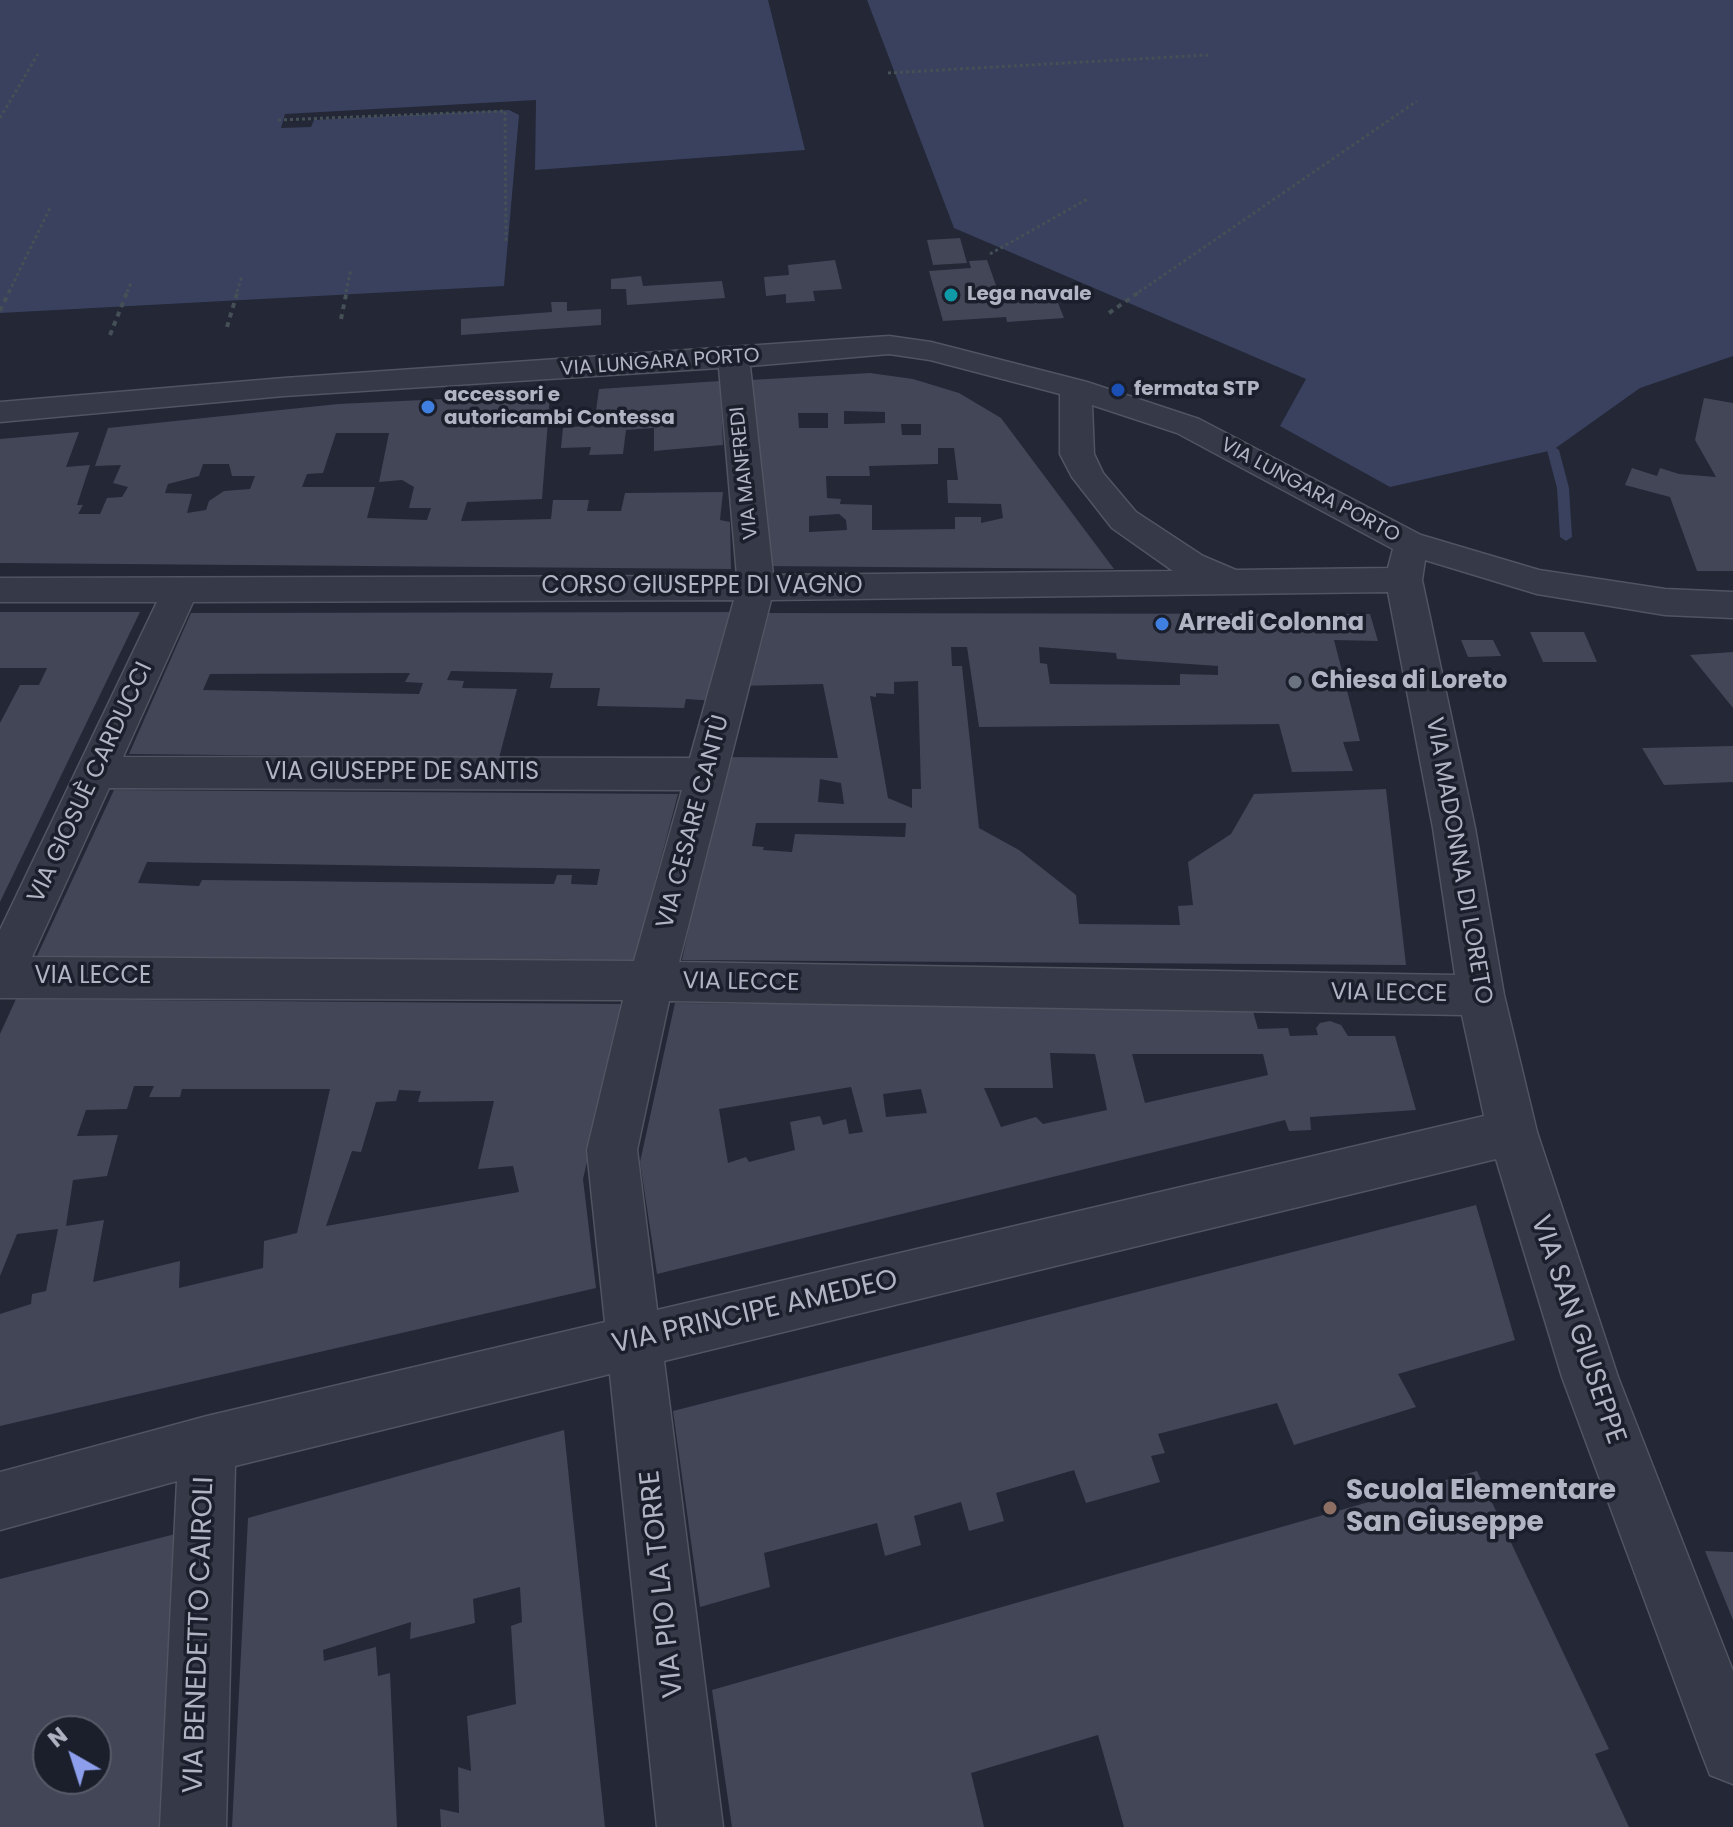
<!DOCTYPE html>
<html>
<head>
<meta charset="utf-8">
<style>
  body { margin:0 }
  #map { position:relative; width:1733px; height:1827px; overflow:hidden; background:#232736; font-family:Poppins,sans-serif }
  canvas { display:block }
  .north { position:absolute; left:32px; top:1715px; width:80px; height:80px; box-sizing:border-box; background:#1b1f2b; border:2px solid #575b68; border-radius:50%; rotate:321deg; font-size:22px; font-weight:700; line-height:32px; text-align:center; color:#b1b4c3 }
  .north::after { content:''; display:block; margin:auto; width:28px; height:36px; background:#8c9eec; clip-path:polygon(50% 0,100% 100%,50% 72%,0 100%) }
</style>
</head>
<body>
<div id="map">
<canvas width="1733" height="1827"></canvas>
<div class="north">N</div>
</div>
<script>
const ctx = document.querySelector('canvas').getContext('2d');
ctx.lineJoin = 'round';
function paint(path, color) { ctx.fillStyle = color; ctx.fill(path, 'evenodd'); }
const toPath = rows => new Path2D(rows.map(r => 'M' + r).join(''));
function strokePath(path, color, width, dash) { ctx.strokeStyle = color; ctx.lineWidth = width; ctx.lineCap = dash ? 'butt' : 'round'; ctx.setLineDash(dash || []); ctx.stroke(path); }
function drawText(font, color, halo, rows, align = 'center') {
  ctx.font = font + ' Poppins,sans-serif'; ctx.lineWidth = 7; ctx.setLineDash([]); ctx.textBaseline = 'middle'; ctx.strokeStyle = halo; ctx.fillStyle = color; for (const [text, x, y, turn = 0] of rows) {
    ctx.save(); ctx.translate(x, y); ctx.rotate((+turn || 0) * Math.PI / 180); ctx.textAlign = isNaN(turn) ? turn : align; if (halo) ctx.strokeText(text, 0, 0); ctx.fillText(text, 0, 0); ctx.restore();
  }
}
paint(toPath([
  [0,0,768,0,805,150,535,170,536,100,285,114,281,128,311,127,314,120,509,110,519,115,504,286,0,313],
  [867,0,1733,0,1733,356,1640,388,1553,450,1390,487,1280,426,1306,379,954,228]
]), '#39415e');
paint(toPath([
  [1553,446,1559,450,1569,488,1572,537,1566,541,1560,537,1557,488,1547,450,1553,446]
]), '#39415e');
paint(toPath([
  [960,238,967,263,933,265,927,240],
  [835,260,842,289,813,291,815,301,786,303,786,294,766,296,764,277,789,275,788,265],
  [987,260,998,291,1052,288,1064,318,1007,322,1006,317,943,321,929,271,971,268,969,261],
  [641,276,643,286,722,281,725,298,627,305,626,289,611,289,611,279],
  [551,302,567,302,567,311,601,309,601,325,461,335,461,319,552,312],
  [870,373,913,379,959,393,1001,418,1114,569,763,566,750,380],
  [844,411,885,412,885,423,844,424],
  [798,413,828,413,828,428,799,428],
  [901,424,921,424,921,435,902,435],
  [938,448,954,448,958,480,947,480,948,503,1001,504,1003,518,981,523,981,517,955,517,955,529,872,530,872,505,840,504,841,499,827,498,826,476,870,476,869,466,938,464],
  [839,514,846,520,847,530,809,532,809,516],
  [720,381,723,445,654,451,654,428,626,430,623,454,589,455,591,447,561,448,563,428,594,425,599,389],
  [550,394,542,499,467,502,461,521,551,519,553,500,589,500,587,511,621,511,625,493,723,492,720,520,730,522,731,569,0,563,0,439,79,432,66,467,90,465,77,505,83,505,78,514,100,514,107,498,122,497,128,487,113,483,121,465,95,466,108,428,338,404],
  [336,433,389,433,379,482,402,480,414,487,409,508,431,508,427,520,367,518,375,487,302,487,307,474,323,473],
  [203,464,229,464,232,476,255,476,250,489,224,491,209,501,206,510,187,513,192,494,165,493,168,484,199,476],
  [1704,398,1733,403,1733,571,1697,571,1670,497,1625,485,1632,468,1657,476,1660,468,1679,474,1716,477,1695,440],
  [0,612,140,612,0,902,0,723,20,685,39,685,47,668,0,668],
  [740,612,716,701,686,699,684,708,597,706,600,688,550,688,553,673,451,671,447,680,464,681,462,688,517,689,499,758,129,754,191,613],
  [410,673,405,682,423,683,419,694,203,690,210,674],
  [757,613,1370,614,1378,641,1334,640,1360,741,1343,742,1353,771,1292,772,1279,724,979,727,967,647,951,647,952,666,962,666,979,828,1019,850,1076,895,1079,924,1180,925,1178,906,1193,905,1188,862,1231,834,1254,794,1386,789,1406,965,682,960,725,757,838,758,823,684,738,686],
  [1039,647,1116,653,1117,659,1218,666,1218,675,1180,674,1180,685,1050,684,1047,664,1040,663],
  [918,681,921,789,912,789,912,808,888,798,870,696,876,697,876,693,894,694,894,682],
  [820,779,841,783,844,804,818,802],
  [756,823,906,823,905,837,795,834,792,852,763,850,764,847,752,846],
  [1530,632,1584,632,1597,662,1543,662],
  [1461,640,1493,640,1501,656,1468,657],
  [1733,652,1733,708,1690,655],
  [1733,746,1733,782,1664,785,1642,748],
  [114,790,678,794,634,961,37,956],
  [147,862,600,869,597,885,571,884,572,875,557,875,554,884,202,880,199,886,138,883],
  [16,999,624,1004,583,1179,596,1288,0,1426,0,1314,31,1304,32,1294,46,1291,58,1229,17,1234,0,1276,0,1034],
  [134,1086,154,1086,149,1097,180,1097,182,1089,330,1089,297,1233,264,1241,263,1268,179,1288,180,1261,93,1282,104,1220,66,1226,73,1180,107,1176,118,1135,77,1136,86,1110,127,1109],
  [399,1090,421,1091,418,1102,494,1101,478,1169,513,1166,519,1192,326,1226,352,1151,361,1152,376,1102,396,1101],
  [675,1003,1252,1008,1258,1029,1288,1028,1290,1036,1318,1035,1316,1028,1320,1023,1330,1021,1341,1025,1348,1036,1395,1036,1416,1110,1310,1117,1311,1130,1289,1131,1285,1120,657,1274,640,1162],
  [1050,1053,1095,1054,1107,1110,1043,1124,1036,1117,1001,1127,984,1088,1053,1088],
  [1132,1054,1263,1054,1268,1075,1145,1103],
  [851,1087,863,1132,849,1134,846,1119,823,1125,820,1116,790,1122,795,1150,749,1162,746,1157,728,1163,719,1109],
  [921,1089,927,1113,886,1117,883,1094],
  [1476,1205,1515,1340,1398,1374,1416,1407,1294,1445,1277,1403,1158,1434,1165,1453,1151,1456,1160,1482,1086,1503,1074,1470,996,1493,1004,1521,969,1531,961,1502,914,1516,921,1545,885,1556,877,1523,764,1553,770,1587,700,1607,673,1411],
  [564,1430,605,1827,441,1827,440,1809,459,1813,458,1767,471,1771,467,1716,516,1704,511,1626,522,1622,520,1587,473,1599,475,1623,410,1639,411,1622,323,1650,324,1661,376,1647,378,1676,390,1673,397,1827,232,1827,248,1518],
  [1477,1471,1609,1749,1595,1754,1629,1827,1124,1827,1098,1735,971,1773,984,1827,732,1827,712,1690],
  [183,1532,161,1827,0,1827,0,1579],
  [48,1731,96,1731,96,1779,48,1779],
  [1705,1551,1733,1552,1733,1620]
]), '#424657');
const minor = toPath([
  [889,336,931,342,1087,382,1199,419,1421,535,1539,570,1665,589,1733,592,1733,618,1665,615,1537,594,1425,560,1422,580,1475,828,1504,995,1537,1132,1618,1377,1733,1671,1733,1784,1710,1775,1701,1752,1562,1377,1496,1159,664,1361,723,1827,657,1827,610,1374,235,1466,226,1827,160,1827,177,1481,0,1530,0,1472,207,1416,605,1322,587,1150,623,1000,0,998,0,930,157,602,0,602,0,578,737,576,719,368,284,396,0,422,0,402,284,378,889,336],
  [889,354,930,360,1060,394,1060,454,1072,477,1112,528,1173,571,773,575,750,366,889,354],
  [1092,405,1177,433,1393,549,1388,568,1236,570,1203,556,1136,512,1103,473,1094,454,1092,405],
  [1388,592,1433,828,1455,975,679,962,771,600,1388,592],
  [734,600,690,758,123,757,193,602,734,600],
  [109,788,682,790,634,961,32,957,109,788],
  [669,1001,1462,1015,1484,1116,657,1310,637,1150,669,1001]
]);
strokePath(minor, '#515461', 3);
strokePath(toPath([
  [888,73,1208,55],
  [0,118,38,54],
  [278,120,505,111,506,242],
  [990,254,1089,198],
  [9,292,50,208],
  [127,292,131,283],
  [237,292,242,276],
  [346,292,351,269],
  [1139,292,1417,101]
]), '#445056', 3, [3, 3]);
strokePath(toPath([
  [0,311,10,290],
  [1109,313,1142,290],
  [341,319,347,290],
  [227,327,238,290],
  [110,335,128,290]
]), '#445056', 4, [5, 5]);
paint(minor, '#363947');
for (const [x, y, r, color] of [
  [951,295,8,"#0f9aa8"],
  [1118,390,8,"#1a4fb4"],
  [428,407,8,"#3f7fe0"],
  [1162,624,8,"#3f7fe0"],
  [1295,682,8,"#6b7280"],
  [1330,1508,8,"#8d6e63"]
]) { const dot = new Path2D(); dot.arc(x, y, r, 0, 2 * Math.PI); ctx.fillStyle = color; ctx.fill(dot); strokePath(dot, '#1b1f2b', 3); }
drawText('bold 20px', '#b1b4c3', '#1b1f2b', [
  ["Lega navale",967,295],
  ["fermata STP",1134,390],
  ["accessori e",444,396],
  ["autoricambi Contessa",444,419]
], 'left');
drawText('20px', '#b1b4c3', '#1b1f2b', [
  ["VIA LUNGARA PORTO",660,363,-4],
  ["VIA MANFREDI",745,473,-96],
  ["VIA LUNGARA PORTO",1310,491,28]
]);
drawText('24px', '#b1b4c3', '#1b1f2b', [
  ["CORSO GIUSEPPE DI VAGNO",702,587],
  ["VIA GIUSEPPE DE SANTIS",402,773],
  ["VIA GIOSUÈ CARDUCCI",91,783,-65],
  ["VIA CESARE CANTÙ",694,822,-75],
  ["VIA MADONNA DI LORETO",1458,861,80],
  ["VIA LECCE",93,977],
  ["VIA LECCE",741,983,1],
  ["VIA LECCE",1389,994,1]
]);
drawText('bold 24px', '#b1b4c3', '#1b1f2b', [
  ["Arredi Colonna",1178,624],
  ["Chiesa di Loreto",1311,682]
], 'left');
drawText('28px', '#b1b4c3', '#1b1f2b', [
  ["VIA PRINCIPE AMEDEO",755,1313,-13],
  ["VIA SAN GIUSEPPE",1577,1330,71],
  ["VIA PIO LA TORRE",663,1584,-96],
  ["VIA BENEDETTO CAIROLI",200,1635,-88]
]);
drawText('bold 28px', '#b1b4c3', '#1b1f2b', [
  ["Scuola Elementare",1346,1492],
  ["San Giuseppe",1346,1524]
], 'left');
</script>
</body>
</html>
